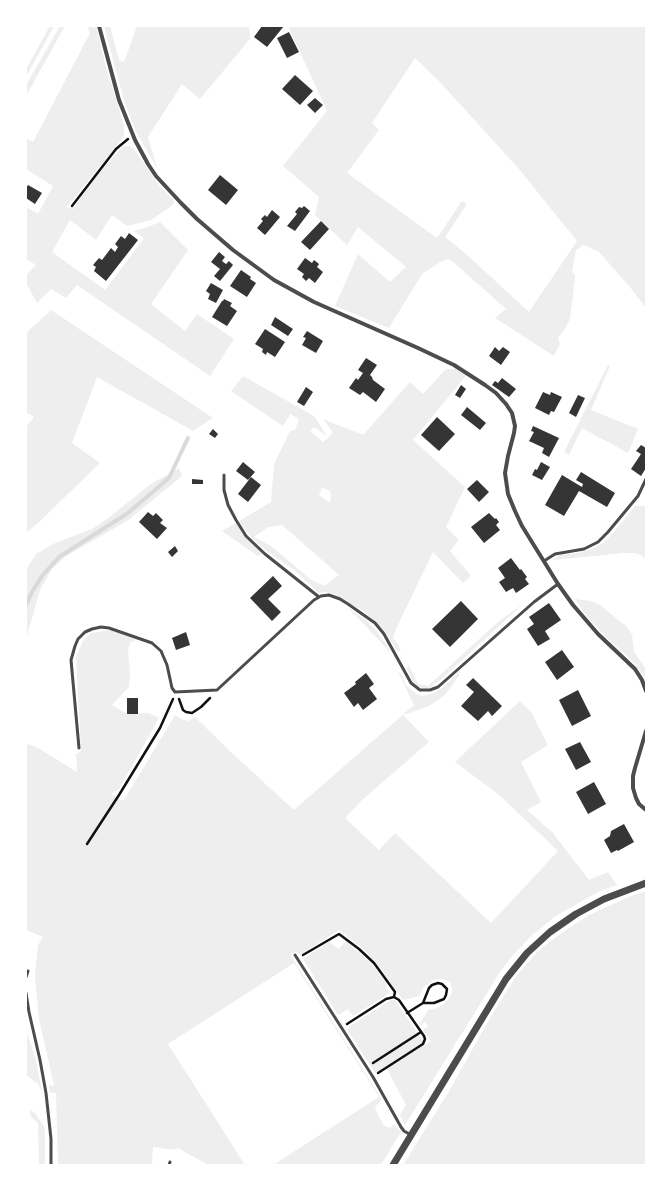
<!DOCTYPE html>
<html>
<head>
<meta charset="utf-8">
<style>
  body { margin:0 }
  #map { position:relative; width:672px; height:1191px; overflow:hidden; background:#fff; font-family:Rubik,sans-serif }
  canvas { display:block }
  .frame { position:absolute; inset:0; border:27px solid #fff; pointer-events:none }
</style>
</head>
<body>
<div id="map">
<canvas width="672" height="1191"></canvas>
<div class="frame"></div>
</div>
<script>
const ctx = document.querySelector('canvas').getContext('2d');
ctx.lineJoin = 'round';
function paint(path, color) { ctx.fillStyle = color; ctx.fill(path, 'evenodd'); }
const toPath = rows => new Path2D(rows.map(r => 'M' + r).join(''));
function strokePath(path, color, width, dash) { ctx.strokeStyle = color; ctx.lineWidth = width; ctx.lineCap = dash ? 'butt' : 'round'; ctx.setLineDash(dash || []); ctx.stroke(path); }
paint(toPath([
  [50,26,54,26,26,77,26,69],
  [60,26,65,26,26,96,26,85],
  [87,26,96,26,106,67,124,125,124,137,67,207,73,209,96,177,121,148,124,146,130,146,134,149,159,185,173,199,174,202,173,205,151,220,127,226,112,215,96,240,70,220,52,252,105,290,144,238,134,231,145,228,160,222,188,250,151,304,185,331,197,314,234,339,210,376,77,285,66,298,51,289,37,303,26,283,26,275,36,265,26,259,26,207,38,214,53,186,26,169,26,138,33,142,90,33],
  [104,26,110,26,119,60,124,62,137,26,249,26,250,39,200,99,182,84,148,137,157,168,136,132,125,104],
  [288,26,646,26,646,308,629,286,599,252,584,245,576,250,572,272,575,275,575,279,570,319,566,327,558,338,560,344,554,356,495,318,506,309,452,261,448,259,442,261,422,274,389,328,335,306,358,254,390,282,406,267,358,227,347,245,315,215,319,197,283,166,327,111],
  [415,58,438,80,518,168,577,241,529,312,465,253,445,237,467,204,462,201,437,238,347,173,379,130,372,123],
  [51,310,213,418,193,431,97,377,72,443,100,463,38,523,26,533,26,427,34,417,26,412,26,333],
  [608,365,610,366,591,410,638,429,628,453,582,428,569,455,564,452],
  [447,369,456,369,466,376,413,440,465,487,446,527,459,540,450,551,471,576,463,583,433,552,395,631,393,638,398,644,401,650,398,652,386,633,365,612,334,594,326,592,319,593,294,570,265,550,249,535,239,521,271,502,274,464,290,431,295,430,299,419,290,414,283,426,231,391,243,376,314,416,327,436,314,427,310,431,323,442,333,433,323,419,363,435,410,382,423,394,445,370],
  [322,488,326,489,330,491,331,495,330,503,319,495],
  [282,525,339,575,324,586,310,579,271,546,254,537,268,527],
  [179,468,182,476,127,521,66,556,52,569,40,590,26,639,26,570,36,554,55,543,92,529,107,519,151,484],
  [635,506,646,506,646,560,641,555,635,553,624,553,553,560,560,555,578,553,592,549,602,544,614,532],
  [236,523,248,540,263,553,258,556,222,531],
  [575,599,591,601,600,605,627,627,632,635,634,652,646,669,646,681,644,676,634,663,605,636,588,618],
  [523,604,443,678,432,686,427,689,420,687,416,685,412,680,407,669,408,664,418,684,428,686,498,622],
  [346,607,366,620,376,630,389,649,389,653,388,650,359,619],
  [111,630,136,640,130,643,128,651,130,673,129,687,112,705,127,714,148,713,159,718,119,789,111,794,123,801,141,772,175,715,181,719,189,721,195,717,235,756,294,810,414,705,398,672,401,674,406,685,410,689,417,694,422,696,434,693,442,688,461,670,458,677,445,695,429,706,403,715,429,742,361,801,345,818,379,850,395,833,491,923,558,851,498,794,455,762,520,701,531,712,548,745,521,762,541,802,527,810,552,832,589,880,608,872,617,885,598,892,556,916,531,936,514,954,502,969,405,1125,400,1115,406,1105,387,1069,431,1041,423,1030,428,1026,425,1022,420,1025,419,1024,429,1009,434,1009,441,1006,448,1000,452,992,452,989,450,982,442,979,434,980,425,986,422,990,420,996,403,1000,375,961,364,950,339,930,300,955,297,952,292,953,291,956,381,1098,381,1100,376,1106,375,1109,384,1126,390,1128,394,1124,401,1132,381,1165,273,1165,379,1097,294,963,168,1044,245,1165,208,1165,178,1148,174,1150,153,1147,152,1165,58,1165,56,1093,50,1093,49,1085,54,1086,39,1019,35,976,38,945,43,937,26,930,26,743,38,748,77,772,76,754,81,751,76,657,83,641,91,633],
  [646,891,646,1165,403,1165,448,1093,490,1018,516,976,540,949,566,930,589,915,631,896],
  [346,941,371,963,387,984,386,986,390,993,353,1016,348,1009,338,1015,303,959,329,942,339,949],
  [391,1000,395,1000,424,1042,375,1073,348,1031,348,1029,350,1026],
  [26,1030,36,1060,42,1092,38,1084,26,1075],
  [30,1110,34,1112,44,1126,45,1131,45,1165,39,1165,38,1123,31,1117]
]), '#eee');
strokePath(toPath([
  [26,605,32,592,42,576,59,557,128,513,169,478,188,438]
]), '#d9d9d9', 4);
paint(toPath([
  [262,26,284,26,267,47,254,37],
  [289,32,299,52,287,58,277,38],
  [295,75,313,91,300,105,282,89],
  [315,98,323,105,315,113,307,105],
  [220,175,238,190,226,205,208,190],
  [28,185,42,193,35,204,26,198,26,188],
  [304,206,310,211,295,231,287,226,297,214,295,212,299,207,302,208],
  [272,210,280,217,265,235,257,228,263,221,261,219,265,215,267,217],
  [321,221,329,229,310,250,301,242],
  [129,233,138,240,106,281,94,271,96,267,93,265,99,258,102,260,111,248,115,252,118,247,115,244,121,236,125,239],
  [219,252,225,257,222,261,226,264,229,261,233,265,220,281,214,276,220,269,211,262],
  [305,258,312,263,314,260,319,264,317,267,323,272,315,283,309,278,306,281,302,277,304,274,297,269],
  [241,270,251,277,250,279,256,283,247,297,230,286],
  [211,283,223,290,216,303,208,299,210,294,206,291],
  [224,299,232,303,230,306,237,311,227,326,212,317,222,301,223,301],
  [275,317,293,329,288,336,271,325],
  [265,329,285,342,275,357,267,352,266,355,262,352,263,349,255,344],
  [307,331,323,341,316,353,302,345,306,338,303,337],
  [495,347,499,351,503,347,510,352,501,365,489,356],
  [366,358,377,365,370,375,372,377,373,380,385,389,376,402,363,392,360,395,349,388,356,378,358,380,363,373,358,370],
  [502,378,516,389,509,397,492,385,495,381,498,383],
  [461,385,466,389,460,398,455,395],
  [306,387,313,392,304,406,297,402],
  [543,392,550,395,551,392,562,397,554,412,551,411,549,415,535,408],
  [578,395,585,398,576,417,569,413],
  [467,407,486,423,480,430,461,415],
  [437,417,455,434,439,451,421,435],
  [533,426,559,438,549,457,542,453,544,448,529,441,534,432,531,431],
  [213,429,218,434,215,438,209,434],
  [641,445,646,448,646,468,641,476,631,469,641,454,636,451],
  [243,462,255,472,248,480,236,471],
  [541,462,550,467,542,480,532,475,535,469,537,470],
  [581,472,615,493,607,507,579,491,564,516,545,505,562,475,582,487,583,484,576,480],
  [251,477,261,485,248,502,238,494],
  [192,479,203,480,203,484,192,484],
  [477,480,489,492,479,502,467,489],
  [148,512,153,516,156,513,163,520,160,523,167,528,157,539,139,522],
  [489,513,495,519,496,518,499,522,496,525,500,530,484,543,471,527],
  [175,546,178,551,172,557,168,552],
  [511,558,520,570,521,569,527,577,525,579,529,584,516,593,513,588,506,592,499,582,505,578,498,568],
  [273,576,282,586,268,599,281,612,272,621,250,598],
  [461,601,478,619,450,647,432,629],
  [549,603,561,620,545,631,550,639,538,646,527,629,534,624,529,617],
  [186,632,190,645,176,650,172,638],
  [562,650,574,667,557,680,545,662],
  [366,673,374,684,369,688,377,699,363,710,358,703,354,707,344,693,356,684,355,682],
  [473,678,502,706,492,716,488,711,478,721,461,706,474,692,466,685],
  [578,690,591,716,572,726,559,700],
  [127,698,138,698,138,714,127,714],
  [580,742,591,762,576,770,565,749],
  [594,782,606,804,588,814,576,792],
  [624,824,634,842,618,851,617,850,611,853,604,840,610,836,611,831]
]), '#353535');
strokePath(toPath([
  [72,206,116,149,128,139],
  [179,699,183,710,186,712,192,713,201,707,210,698],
  [87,844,119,795,160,728,173,699],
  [303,955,339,934,359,949,374,963,395,992,394,997],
  [438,983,442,984,447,989,446,995,444,999,434,1003,423,1003,429,988,432,985,438,983],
  [407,1013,423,1003],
  [347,1024,386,999,394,997,399,1000,424,1036,425,1039,423,1044,378,1073],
  [373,1063,421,1032]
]), '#111', 2.5);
strokePath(toPath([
  [224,475,224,490,228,505,236,520,246,536,265,554,319,597],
  [544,561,555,554,584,549,598,542,608,532,638,496,646,479],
  [79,748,71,660,75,646,78,639,85,632,92,629,101,627,109,628,152,643,161,651,167,665,172,688,175,692,217,690,314,600,321,596,329,595,340,599,348,604,375,623,384,634,411,683,420,690,430,690,438,687,534,602,558,584],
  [295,955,373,1077,401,1127,404,1131,411,1135],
  [26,977,28,971],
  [26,993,29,1012,40,1060,46,1093,51,1139,51,1165],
  [169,1165,170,1162]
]), '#4c4c4c', 3);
strokePath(toPath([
  [99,26,119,100,135,140,148,164,156,176,181,203,197,219,233,250,274,280,314,302,418,348,454,365,485,385,496,393,506,404,512,413,515,426,514,433,508,456,505,473,508,494,515,511,522,526,558,584,573,605,598,634,635,669,642,680,646,691],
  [646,731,635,768,633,776,633,788,636,798,639,804,646,810]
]), '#4c4c4c', 4);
strokePath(toPath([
  [393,1165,506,979,527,953,550,932,576,914,604,899,646,883]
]), '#4c4c4c', 7);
</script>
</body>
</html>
